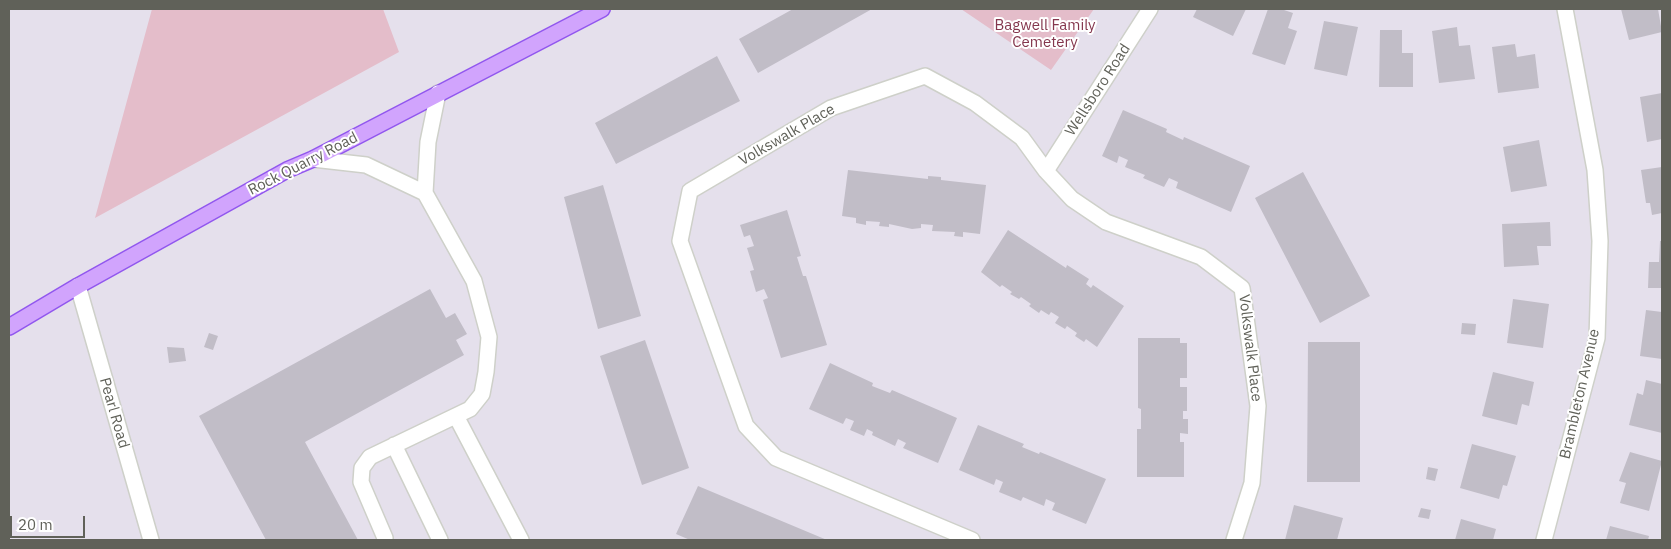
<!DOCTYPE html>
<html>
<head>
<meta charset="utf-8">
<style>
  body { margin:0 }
  #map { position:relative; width:1671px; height:549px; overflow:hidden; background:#e5e0ec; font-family:"IBM Plex Sans",sans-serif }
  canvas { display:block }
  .frame { position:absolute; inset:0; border:10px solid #606159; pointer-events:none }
  .scale { position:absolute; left:10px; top:516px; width:75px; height:22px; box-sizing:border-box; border:2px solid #606159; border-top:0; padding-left:6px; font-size:15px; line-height:18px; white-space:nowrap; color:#606159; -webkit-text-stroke:4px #fff; paint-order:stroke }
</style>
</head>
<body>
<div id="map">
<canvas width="1671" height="549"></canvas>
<div class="frame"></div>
<div class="scale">20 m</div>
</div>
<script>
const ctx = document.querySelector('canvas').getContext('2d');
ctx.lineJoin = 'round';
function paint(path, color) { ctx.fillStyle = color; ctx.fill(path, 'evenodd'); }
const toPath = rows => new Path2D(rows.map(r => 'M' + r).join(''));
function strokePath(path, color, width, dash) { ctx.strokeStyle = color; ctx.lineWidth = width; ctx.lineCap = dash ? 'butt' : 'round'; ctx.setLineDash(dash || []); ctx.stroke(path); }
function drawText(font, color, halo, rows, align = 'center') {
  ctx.font = font + ' "IBM Plex Sans",sans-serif'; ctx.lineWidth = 4; ctx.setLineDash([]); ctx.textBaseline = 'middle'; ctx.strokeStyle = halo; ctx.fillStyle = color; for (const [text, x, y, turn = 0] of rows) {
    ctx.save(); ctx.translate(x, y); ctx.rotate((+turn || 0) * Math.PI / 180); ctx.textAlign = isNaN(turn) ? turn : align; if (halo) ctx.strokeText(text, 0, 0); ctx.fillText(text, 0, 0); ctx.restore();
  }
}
paint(toPath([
  [152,9,383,9,399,52,95,218],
  [961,9,1094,9,1051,70]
]), '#e4bdca');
paint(toPath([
  [793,9,872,9,758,73,739,39],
  [1197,9,1246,9,1233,36,1193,17],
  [1268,9,1281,9,1293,13,1288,28,1297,31,1285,65,1252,54],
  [1621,9,1658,9,1662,32,1629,40],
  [1324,21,1358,27,1347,76,1314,69],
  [1457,27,1459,46,1470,45,1475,79,1439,83,1432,31],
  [1380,30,1402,30,1402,53,1413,53,1413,87,1379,87],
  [1515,44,1517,57,1535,54,1539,88,1498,93,1492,47],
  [717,56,740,101,616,164,595,123],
  [1662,93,1662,139,1647,142,1640,97],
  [1123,110,1167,129,1166,132,1183,140,1184,137,1250,166,1231,212,1176,188,1178,182,1169,178,1164,187,1143,178,1145,175,1125,167,1128,160,1119,156,1117,163,1102,156],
  [1539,140,1547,186,1511,192,1503,147],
  [1662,167,1662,213,1652,215,1650,203,1646,203,1641,170],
  [848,170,928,179,928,176,941,177,941,180,986,185,980,234,963,232,963,237,954,236,955,232,932,231,933,225,921,224,921,228,912,229,889,224,889,227,879,226,880,222,866,221,866,225,856,223,856,218,842,216],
  [1303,172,1370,296,1320,323,1255,198],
  [603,185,641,316,598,329,564,197],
  [787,210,801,256,797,257,803,276,806,276,827,345,781,358,763,300,768,298,764,289,756,292,750,271,754,270,747,248,754,246,750,235,744,237,740,225],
  [1550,222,1551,246,1537,246,1539,265,1504,267,1502,224],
  [1008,230,1066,268,1067,265,1089,279,1086,284,1091,288,1093,285,1124,306,1097,347,1086,339,1084,342,1075,336,1077,333,1067,326,1065,329,1055,323,1059,317,1051,312,1049,315,1041,310,1039,313,1029,306,1031,304,1021,297,1019,299,1010,294,1012,292,1002,285,1000,287,981,272],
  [1660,241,1662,241,1662,288,1648,288,1649,262,1659,262],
  [430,289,446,318,455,313,467,334,456,340,464,355,305,442,358,540,266,540,199,416],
  [1513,299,1549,304,1543,348,1507,343],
  [1646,310,1662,312,1662,359,1640,356],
  [1462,323,1476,324,1475,335,1461,334],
  [209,333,218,336,213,350,204,347],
  [1138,338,1180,338,1180,343,1187,343,1187,378,1180,378,1180,387,1187,387,1187,411,1183,411,1183,419,1188,419,1188,434,1180,433,1180,442,1184,442,1184,477,1137,477,1137,429,1141,429,1141,409,1138,408],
  [645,340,689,468,642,485,600,356],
  [1308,342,1360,342,1360,482,1307,482],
  [167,347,184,348,186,361,169,363],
  [830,363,873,383,872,386,890,393,892,390,957,418,938,463,903,448,906,443,898,439,895,446,872,435,873,432,867,429,864,436,850,430,854,421,846,418,843,424,809,409],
  [1493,372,1534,382,1529,406,1522,404,1517,425,1482,416],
  [1646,380,1662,384,1662,433,1629,425,1637,393,1643,395],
  [978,425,1024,444,1022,447,1039,454,1040,452,1106,479,1086,524,1052,510,1055,503,1046,499,1044,506,1023,497,1021,501,999,492,1003,482,996,479,994,485,959,470],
  [1472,444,1516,456,1507,486,1503,485,1499,499,1460,488],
  [1630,452,1662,461,1649,511,1620,503,1626,483,1619,481],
  [1428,467,1438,469,1435,481,1426,479],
  [698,486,827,540,690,540,676,534],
  [1294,505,1343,518,1337,540,1285,540],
  [1421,508,1431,510,1429,519,1418,517],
  [1461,519,1496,529,1493,540,1455,540],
  [1610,526,1649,536,1648,540,1606,540]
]), '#c1bdc7');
const minor = toPath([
  [313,159,366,165,425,193,428,142,438,93],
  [1046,171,1150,9],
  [78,286,151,540],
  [456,416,521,540],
  [394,445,440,540],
  [385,538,361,482,362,468,370,457,470,409,482,394,486,372,489,337,474,281,425,193],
  [972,540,776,458,746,426,680,241,690,191,831,108,925,76,975,103,1022,138,1046,171,1072,199,1106,222,1201,257,1242,288,1258,406,1252,483,1234,540],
  [1544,540,1597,338,1600,241,1595,170,1565,9]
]);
const major = toPath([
  [9,327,78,286,287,170,313,159,602,9]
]);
strokePath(minor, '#ced0c9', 18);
strokePath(major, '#9157ee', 18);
strokePath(minor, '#fff', 15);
strokePath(major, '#d1a4fd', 15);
drawText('15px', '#84364d', '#fff', [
  ["Bagwell Family",1045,26],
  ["Cemetery",1045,43]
]);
drawText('15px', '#606159', '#fff', [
  ["Wellsboro Road",1098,90,-57],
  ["Volkswalk Place",787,135,-30],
  ["Rock Quarry Road",303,164,-27],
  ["Volkswalk Place",1250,348,83],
  ["Brambleton Avenue",1580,394,-77],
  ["Pearl Road",114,413,74]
]);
</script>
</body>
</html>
